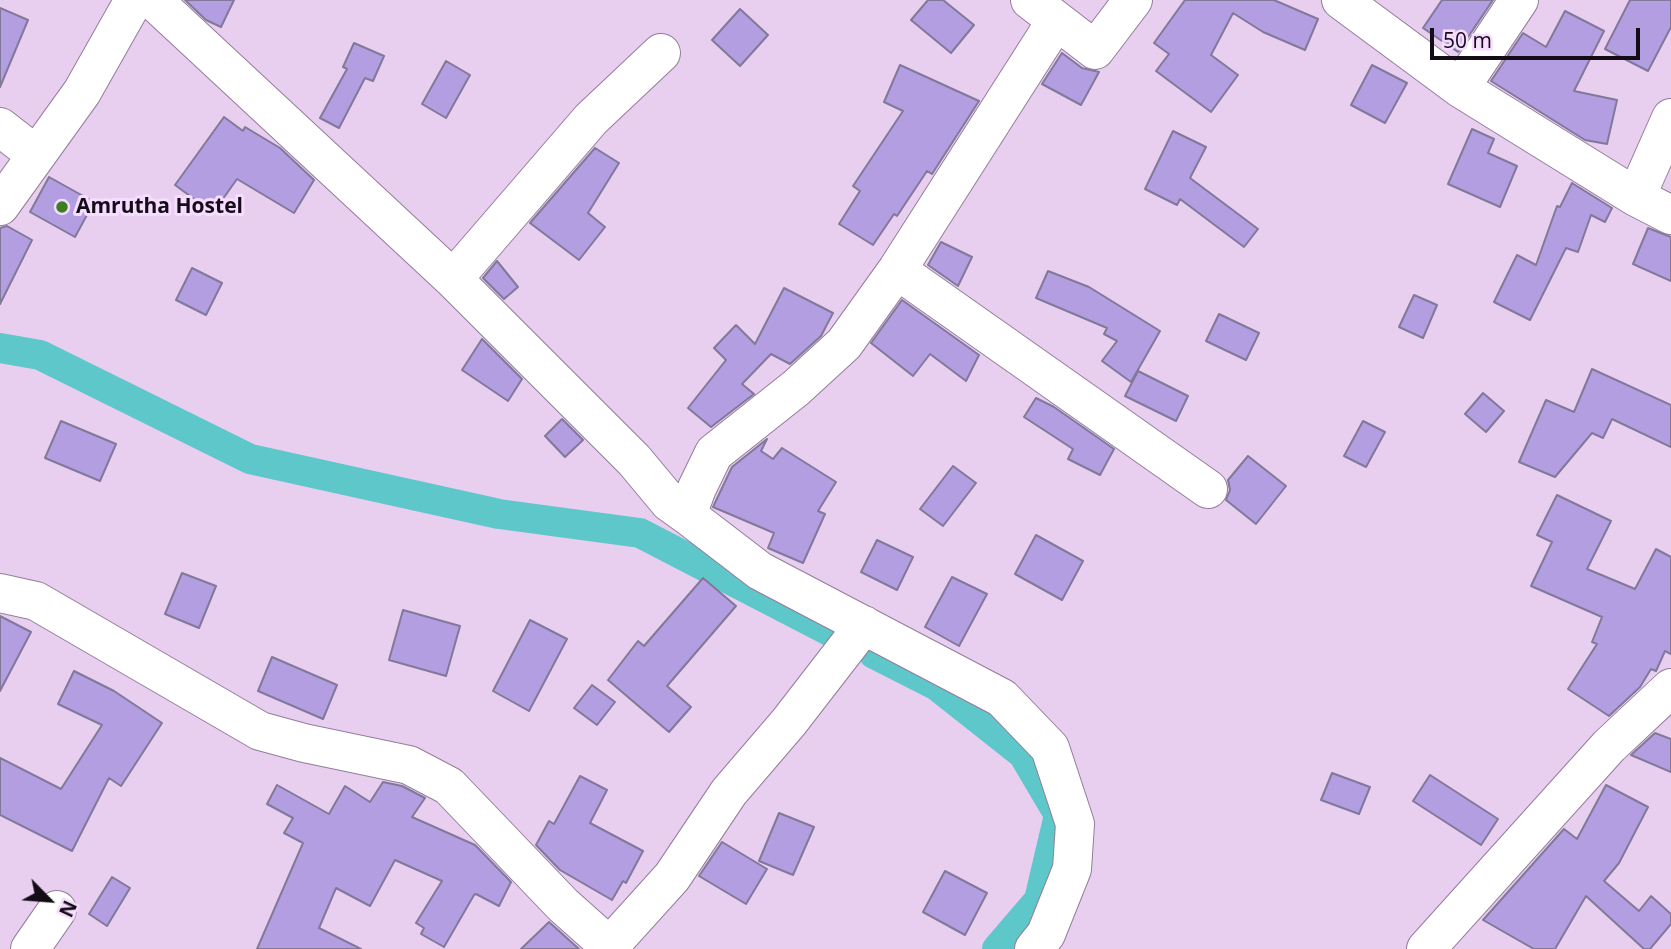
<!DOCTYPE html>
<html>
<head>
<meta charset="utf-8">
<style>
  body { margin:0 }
  #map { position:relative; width:1671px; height:949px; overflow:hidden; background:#e8cff0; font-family:"Open Sans",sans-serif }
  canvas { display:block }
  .north { position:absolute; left:14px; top:865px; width:70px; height:70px; -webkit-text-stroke:5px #f6dcfe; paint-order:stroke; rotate:115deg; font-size:19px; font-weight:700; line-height:28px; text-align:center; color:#140c17 }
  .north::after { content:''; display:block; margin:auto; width:24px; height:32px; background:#140c17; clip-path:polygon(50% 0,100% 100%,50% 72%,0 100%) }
  .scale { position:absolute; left:1430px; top:28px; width:210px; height:32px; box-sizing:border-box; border:4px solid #140c17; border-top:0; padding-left:9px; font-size:21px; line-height:24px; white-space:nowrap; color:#140c17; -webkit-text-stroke:5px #f6dcfe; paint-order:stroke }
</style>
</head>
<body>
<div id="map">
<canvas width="1671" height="949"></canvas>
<div class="north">N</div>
<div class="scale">50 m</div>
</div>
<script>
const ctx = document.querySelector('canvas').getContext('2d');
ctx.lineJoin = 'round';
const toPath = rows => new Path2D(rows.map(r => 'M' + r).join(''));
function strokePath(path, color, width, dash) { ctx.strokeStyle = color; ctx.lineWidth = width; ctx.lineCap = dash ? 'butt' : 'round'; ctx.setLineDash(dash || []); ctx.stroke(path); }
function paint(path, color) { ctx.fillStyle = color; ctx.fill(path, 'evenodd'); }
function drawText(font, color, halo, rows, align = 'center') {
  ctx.font = font + ' "Open Sans",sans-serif'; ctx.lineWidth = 6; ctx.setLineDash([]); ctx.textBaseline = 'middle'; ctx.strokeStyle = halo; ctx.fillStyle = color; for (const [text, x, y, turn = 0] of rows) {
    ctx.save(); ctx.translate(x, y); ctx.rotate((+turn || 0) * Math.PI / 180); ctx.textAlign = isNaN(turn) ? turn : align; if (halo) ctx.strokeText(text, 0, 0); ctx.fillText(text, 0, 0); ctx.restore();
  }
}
strokePath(toPath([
  [0,348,40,355,250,459,499,514,640,533,833,633],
  [874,654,937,686,1023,754,1059,815,1039,900,997,949]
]), '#5dc7ca', 30);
const building = toPath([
  [185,0,234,0,221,27,206,20,185,0],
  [928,0,943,0,974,25,951,53,911,20,928,0],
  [1185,0,1274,0,1318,19,1305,50,1263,32,1233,13,1211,55,1238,75,1211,112,1156,71,1169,54,1154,43,1185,0],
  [1442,0,1493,0,1458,52,1423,28,1442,0],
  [1630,0,1671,0,1671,27,1648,71,1605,49,1630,0],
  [0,8,28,20,0,87,0,8],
  [740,9,768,35,740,66,712,40,740,9],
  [1565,11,1604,31,1574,91,1617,100,1607,144,1585,140,1491,81,1523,33,1546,47,1565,11],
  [354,43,384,56,373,81,365,78,339,128,320,118,347,69,343,67,354,43],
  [1062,53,1082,68,1099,72,1081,105,1042,84,1062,53],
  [446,61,470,75,446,118,422,104,446,61],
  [900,65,979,101,932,174,927,171,897,216,894,214,873,245,839,224,860,191,853,186,903,111,884,102,900,65],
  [1372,65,1407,83,1385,123,1351,105,1372,65],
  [224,117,243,131,245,127,280,148,314,180,294,213,237,179,213,213,175,185,224,117],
  [1472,129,1494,139,1488,153,1517,166,1500,207,1448,184,1472,129],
  [1173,131,1206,147,1190,178,1258,229,1244,247,1180,199,1177,205,1145,189,1173,131],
  [595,148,619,163,588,213,605,227,579,260,530,223,595,148],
  [49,177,94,202,75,237,30,212,49,177],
  [1572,183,1612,208,1605,222,1591,215,1578,252,1566,248,1530,320,1494,302,1517,255,1536,265,1557,206,1560,207,1572,183],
  [7,226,32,240,0,304,0,228,7,226],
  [1648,228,1671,237,1671,281,1633,264,1648,228],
  [941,242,972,257,958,286,928,265,941,242],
  [497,261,518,287,504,299,483,278,497,261],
  [192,268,222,283,206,315,176,300,192,268],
  [1048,271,1089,287,1160,331,1131,382,1102,361,1117,341,1104,334,1107,328,1036,298,1048,271],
  [784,288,833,313,821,336,790,364,771,354,742,384,754,394,711,427,688,408,726,360,714,348,736,325,755,344,784,288],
  [1414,295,1437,305,1423,338,1399,327,1414,295],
  [902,300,979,355,966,381,930,354,913,376,871,343,902,300],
  [1219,314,1259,333,1246,360,1206,341,1219,314],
  [482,339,522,379,508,401,462,370,482,339],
  [1592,369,1671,405,1671,447,1612,419,1603,438,1592,433,1555,477,1519,462,1546,400,1574,412,1592,369],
  [1138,371,1188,396,1176,421,1125,396,1138,371],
  [1483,393,1504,411,1486,432,1465,414,1483,393],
  [1036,398,1054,407,1114,449,1100,475,1068,459,1073,449,1024,417,1036,398],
  [562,419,583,440,565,457,545,436,562,419],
  [61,421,116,444,100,481,45,458,61,421],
  [1363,421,1385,432,1366,467,1344,456,1363,421],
  [767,439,761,451,773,459,782,448,836,482,818,511,825,514,803,563,768,548,774,533,713,507,732,467,767,439],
  [1248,456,1286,486,1256,524,1226,500,1230,490,1228,480,1248,456],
  [953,466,976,483,943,526,920,509,953,466],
  [1557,495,1611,521,1587,569,1635,589,1656,549,1671,557,1671,654,1665,651,1656,671,1651,669,1640,687,1609,716,1568,689,1597,644,1592,642,1602,617,1531,586,1552,542,1537,535,1557,495],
  [1036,535,1083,561,1062,600,1015,574,1036,535],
  [877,540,913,557,897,590,861,572,877,540],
  [182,573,216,586,199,628,165,614,182,573],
  [952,577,987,594,959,646,925,627,952,577],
  [703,578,736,606,667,686,691,707,669,732,608,680,638,641,644,646,703,578],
  [403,610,460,626,446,676,389,660,403,610],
  [0,616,31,632,0,691,0,616],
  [530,620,567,639,529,711,493,691,530,620],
  [272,657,337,685,323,719,258,691,272,657],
  [74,671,114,691,162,723,121,786,109,778,72,851,0,815,0,758,61,789,102,725,58,704,74,671],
  [592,685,615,702,597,725,574,708,592,685],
  [1655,733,1671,739,1671,772,1631,755,1655,733],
  [1332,773,1370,787,1359,814,1321,800,1332,773],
  [1430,775,1498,819,1481,845,1413,801,1430,775],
  [580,776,607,790,590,823,643,851,626,883,623,881,612,900,560,870,536,845,549,821,554,824,580,776],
  [383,782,402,786,425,798,412,817,475,845,511,882,499,906,476,894,474,895,444,947,421,934,424,928,416,923,442,881,395,860,370,906,336,888,319,928,361,949,257,949,303,843,284,833,293,818,267,804,277,785,329,814,345,786,370,802,383,782],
  [1606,785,1648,807,1619,863,1604,881,1639,911,1651,896,1671,914,1671,924,1650,949,1644,949,1586,896,1555,949,1534,949,1483,920,1564,829,1577,839,1606,785],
  [779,813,814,827,793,875,759,861,779,813],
  [722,842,767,869,746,904,699,876,722,842],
  [945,871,987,893,965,935,923,912,945,871],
  [112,877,130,888,107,926,89,914,112,877],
  [549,922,579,949,521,949,549,922]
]);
paint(building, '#b39ee1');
strokePath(building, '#82789a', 2);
const minor = toPath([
  [153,0,453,279,634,460,669,502,687,515],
  [1030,0,1095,50,1133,0],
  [1341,0,1460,88,1636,197,1671,215],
  [1460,88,1519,0],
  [0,127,36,155],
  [1636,197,1671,118],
  [0,206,82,92,134,0],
  [897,270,1208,489],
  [453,279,591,119,661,53],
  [0,593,36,601,260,731,304,743,409,765,449,786,563,905,609,946],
  [30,949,57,910],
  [607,949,672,877,729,792,789,722,864,625],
  [1034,949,1046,934,1072,869,1075,824,1050,748,1002,698,760,571,687,515,697,488,714,453,796,388,844,344,897,270,1056,21],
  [1426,949,1609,746,1671,688]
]);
strokePath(minor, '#947c9b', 40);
strokePath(minor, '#fff', 38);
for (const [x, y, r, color] of [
  [62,207,7,"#3c7f21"]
]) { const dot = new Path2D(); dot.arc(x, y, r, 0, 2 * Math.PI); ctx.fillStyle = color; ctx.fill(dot); strokePath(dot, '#f6dcfe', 2.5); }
drawText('bold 21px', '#140c17', '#f6dcfe', [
  ["Amrutha Hostel",76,207]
], 'left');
</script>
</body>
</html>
